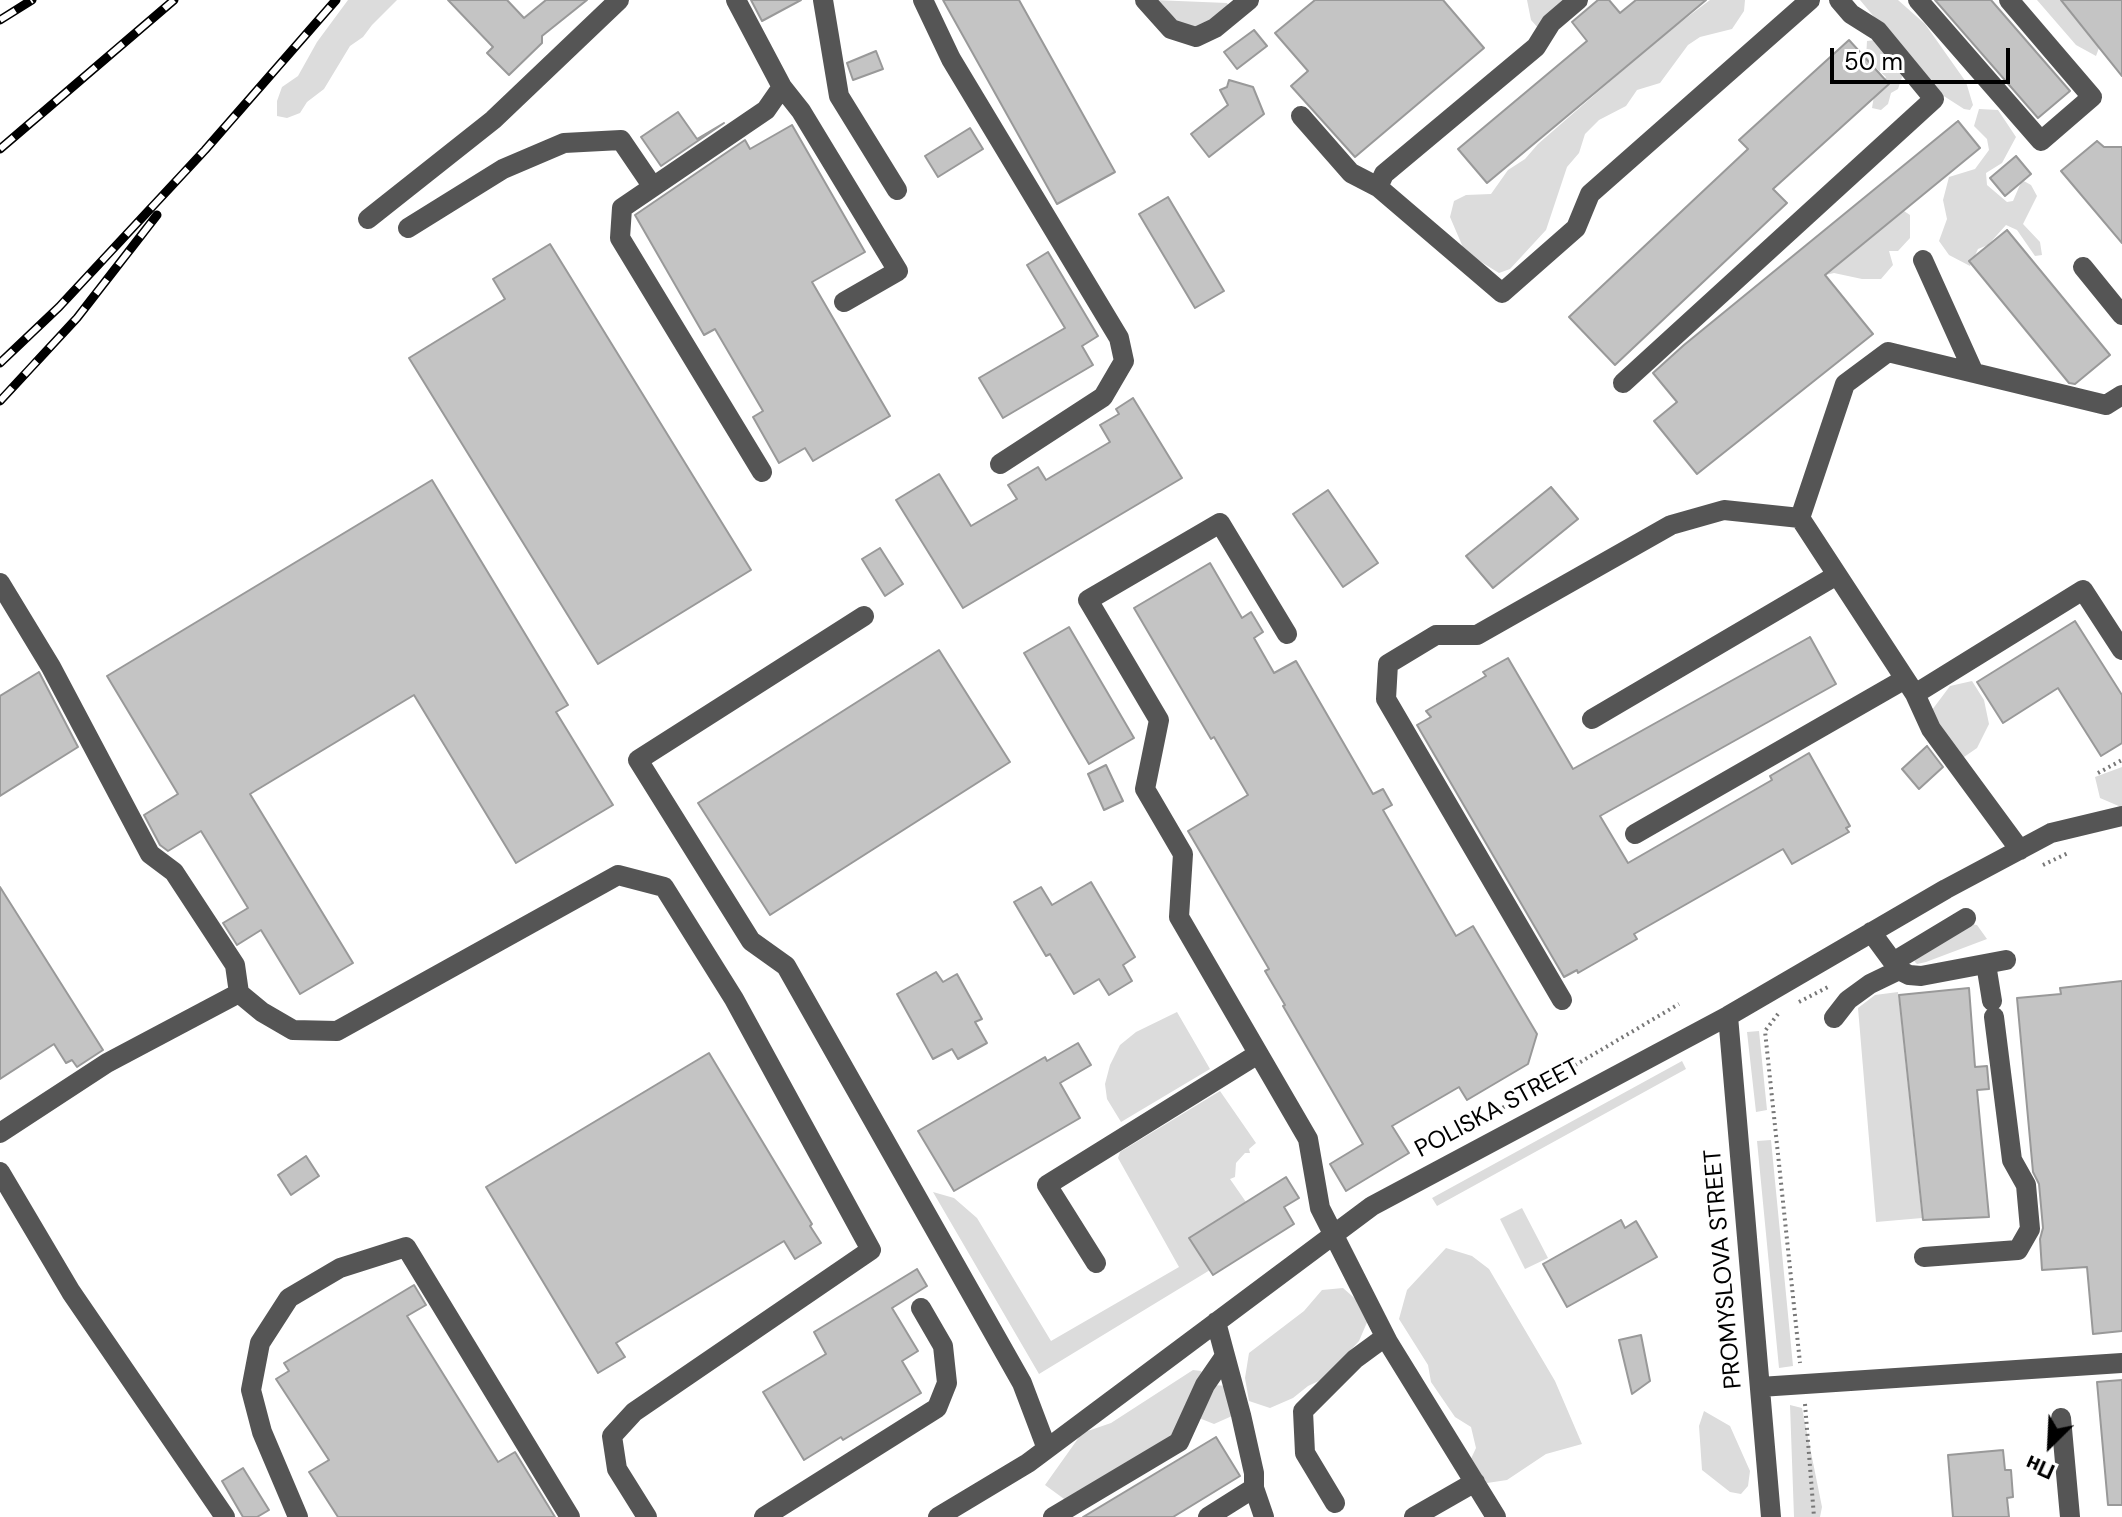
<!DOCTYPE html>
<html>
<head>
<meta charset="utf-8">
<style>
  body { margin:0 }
  #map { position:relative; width:2122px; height:1517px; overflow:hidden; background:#fff; font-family:"DM Sans",sans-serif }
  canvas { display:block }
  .north { position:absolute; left:2010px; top:1405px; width:80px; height:80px; -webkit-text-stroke:6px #fff; paint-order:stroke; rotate:204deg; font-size:22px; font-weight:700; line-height:32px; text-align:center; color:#000 }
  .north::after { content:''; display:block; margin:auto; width:28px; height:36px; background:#000; clip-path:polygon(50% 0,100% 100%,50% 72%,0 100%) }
  .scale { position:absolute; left:1830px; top:48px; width:180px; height:36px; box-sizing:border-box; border:4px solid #000; border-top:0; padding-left:10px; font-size:24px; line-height:28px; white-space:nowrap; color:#000; -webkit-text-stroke:6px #fff; paint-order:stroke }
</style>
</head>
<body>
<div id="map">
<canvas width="2122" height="1517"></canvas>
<div class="north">Пн</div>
<div class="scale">50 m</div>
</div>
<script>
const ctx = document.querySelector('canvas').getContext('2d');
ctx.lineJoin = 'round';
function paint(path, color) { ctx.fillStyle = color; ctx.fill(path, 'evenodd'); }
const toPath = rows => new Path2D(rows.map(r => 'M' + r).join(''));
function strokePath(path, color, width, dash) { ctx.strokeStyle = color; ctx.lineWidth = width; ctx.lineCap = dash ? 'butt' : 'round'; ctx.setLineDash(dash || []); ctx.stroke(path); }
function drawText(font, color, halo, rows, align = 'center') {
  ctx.font = font + ' "DM Sans",sans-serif'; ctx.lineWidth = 8; ctx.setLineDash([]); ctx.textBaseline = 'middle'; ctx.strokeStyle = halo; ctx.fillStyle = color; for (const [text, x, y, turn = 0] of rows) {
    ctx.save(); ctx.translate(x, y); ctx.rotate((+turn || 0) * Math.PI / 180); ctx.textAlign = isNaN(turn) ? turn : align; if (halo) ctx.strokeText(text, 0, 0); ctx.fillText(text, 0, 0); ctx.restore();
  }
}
paint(toPath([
  [348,0,397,0,372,25,363,37,350,46,324,89,307,102,300,113,287,118,277,116,277,101,282,87,298,76,317,42],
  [1154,0,1227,3,1230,8,1223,32,1181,27],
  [1527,0,1577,0,1540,30,1531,20],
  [1710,0,1745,0,1744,11,1732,29,1700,37,1688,45,1660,83,1637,90,1626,106,1599,120,1585,134,1579,153,1567,167,1546,230,1510,269,1499,273,1465,252,1450,217,1454,201,1466,195,1491,194,1508,170,1525,159,1538,144,1661,37],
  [1860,0,1898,0,1925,24,1966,82,1973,105,1970,110,1964,109,1936,91],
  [2037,0,2063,0,2099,48,2096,56,2076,45],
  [1875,40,1900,64,1902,77,1898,89,1891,93,1888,104,1881,110,1872,108,1874,96,1886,77,1866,59,1867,41],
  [1979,109,1998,110,2016,137,2002,163,1986,173,1987,185,2007,202,2013,201,2022,180,2031,185,2037,196,2023,224,2040,242,2042,255,2035,256,2017,230,2006,225,1988,245,1978,249,1970,266,1949,255,1939,241,1947,219,1943,200,1949,177,1975,169,1989,150,1987,139,1974,126],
  [1895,205,1910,215,1910,238,1898,251,1889,251,1893,265,1881,279,1862,279,1834,273,1825,275],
  [1972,681,1984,700,1989,724,1977,748,1964,757,1945,748,1932,710,1950,686],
  [2122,767,2122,807,2121,807,2100,798,2095,777],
  [1971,924,1977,925,1987,939,1926,962,1917,964,1915,962,1914,959],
  [1898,992,1922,1218,1876,1222,1858,1008,1875,995],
  [1177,1012,1210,1069,1121,1122,1107,1099,1105,1084,1110,1065,1120,1045,1136,1032],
  [1759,1031,1767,1110,1756,1112,1747,1032],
  [1682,1061,1686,1069,1437,1206,1432,1198],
  [1220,1091,1256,1143,1249,1149,1250,1153,1245,1153,1236,1163,1235,1177,1230,1179,1246,1202,1189,1238,1210,1270,1039,1374,933,1192,954,1198,977,1218,1051,1341,1179,1267,1118,1158,1120,1152],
  [1771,1140,1793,1366,1779,1368,1757,1141],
  [1522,1208,1548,1258,1525,1269,1500,1219],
  [1446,1248,1472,1256,1489,1269,1555,1381,1582,1444,1546,1454,1507,1480,1487,1483,1472,1474,1469,1463,1476,1448,1471,1427,1455,1417,1431,1382,1428,1365,1399,1319,1407,1290],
  [1343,1288,1359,1302,1368,1320,1359,1341,1325,1378,1308,1386,1293,1398,1270,1408,1249,1401,1245,1378,1249,1353,1304,1311,1322,1290],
  [1193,1370,1201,1371,1204,1378,1213,1385,1228,1386,1232,1416,1214,1424,1199,1418,1071,1504,1045,1485,1082,1433,1111,1423],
  [1790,1405,1802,1408,1822,1507,1820,1517,1794,1517],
  [1704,1411,1730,1426,1750,1471,1748,1486,1741,1494,1730,1492,1702,1470,1699,1426]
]), '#dcdcdc');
const building = toPath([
  [448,0,507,0,524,18,546,0,587,0,542,36,542,43,509,75,487,53,493,47,448,0],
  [751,0,801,0,762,21,751,0],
  [943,0,1019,0,1115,172,1057,204,943,0],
  [1315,0,1443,0,1484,48,1355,157,1291,86,1308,71,1275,33,1315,0],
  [1598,0,1609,0,1620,13,1636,0,1706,0,1487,183,1458,149,1587,41,1572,22,1598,0],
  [1935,0,1991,0,2070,91,2038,118,1935,0],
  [2061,0,2122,0,2122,76,2061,0],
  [1254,30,1267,46,1237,69,1224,52,1254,30],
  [1849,40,1889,84,1773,189,1787,203,1615,365,1569,317,1748,149,1739,140,1849,40],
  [876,51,883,69,853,80,847,63,876,51],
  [1229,80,1253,87,1264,114,1209,157,1191,134,1228,105,1220,90,1227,87,1229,80],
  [678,112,697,139,724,123,661,166,641,137,678,112],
  [1958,121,1980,148,1825,275,1873,334,1697,474,1654,421,1677,402,1653,373,1684,345,1958,121],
  [792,125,865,252,812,282,890,416,813,461,805,448,779,463,753,417,763,411,715,329,704,335,635,215,745,140,750,149,792,125],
  [970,128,983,149,938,177,925,156,970,128],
  [2097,141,2104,147,2122,147,2122,243,2061,171,2097,141],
  [2016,156,2031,174,2005,196,1990,178,2016,156],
  [1168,197,1224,291,1195,308,1139,214,1168,197],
  [2007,230,2110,355,2075,384,2069,383,1969,261,2007,230],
  [550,244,751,570,598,664,409,358,505,299,493,279,550,244],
  [1048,252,1098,336,1082,346,1093,365,1003,418,979,378,1065,328,1027,265,1048,252],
  [1133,398,1182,478,963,608,896,500,939,474,971,526,1017,499,1008,485,1038,467,1046,480,1110,442,1100,425,1119,414,1116,409,1133,398],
  [432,480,568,705,556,712,613,805,516,863,414,695,250,794,353,963,300,994,261,930,237,945,223,923,248,908,201,831,168,851,160,845,144,815,178,794,107,676,432,480],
  [1551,487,1578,519,1493,588,1466,556,1551,487],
  [1328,490,1378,563,1343,587,1293,514,1328,490],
  [880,548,903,584,885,596,862,559,880,548],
  [1210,563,1242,618,1251,612,1263,632,1254,638,1274,673,1296,661,1373,794,1383,789,1392,805,1383,810,1456,936,1473,926,1537,1034,1528,1064,1467,1100,1459,1087,1392,1126,1409,1153,1346,1191,1330,1164,1363,1144,1283,1006,1285,1005,1265,971,1269,969,1188,831,1248,795,1214,737,1211,739,1134,608,1210,563],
  [2075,621,2122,695,2122,743,2101,756,2058,688,2003,723,1977,682,2075,621],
  [1069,627,1134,738,1089,764,1024,653,1069,627],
  [1810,637,1836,684,1600,816,1628,863,1772,780,1770,776,1809,753,1850,826,1846,828,1849,832,1792,864,1783,849,1634,934,1637,939,1578,973,1577,970,1564,977,1417,725,1431,717,1426,711,1486,676,1483,672,1508,658,1573,769,1810,637],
  [939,650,1010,762,770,915,698,803,939,650],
  [39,672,78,747,0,796,0,696,39,672],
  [1927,746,1943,767,1919,789,1902,769,1927,746],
  [1106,765,1123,801,1104,810,1088,774,1106,765],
  [1091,882,1135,957,1123,965,1132,981,1109,995,1099,979,1074,994,1050,954,1046,956,1014,902,1041,887,1052,905,1091,882],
  [0,887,103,1050,77,1067,72,1060,66,1063,54,1044,0,1079,0,887],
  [936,972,943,982,957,974,982,1019,975,1022,987,1043,958,1059,952,1049,933,1059,897,994,936,972],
  [2122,981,2122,1331,2093,1334,2087,1267,2042,1270,2040,1239,2043,1228,2039,1184,2033,1172,2017,998,2061,994,2060,988,2122,981],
  [1969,988,1975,1067,1987,1066,1989,1089,1977,1090,1989,1217,1923,1220,1899,995,1969,988],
  [1078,1043,1091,1065,1060,1083,1080,1118,954,1191,918,1131,1045,1057,1047,1061,1078,1043],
  [709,1053,812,1224,810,1226,821,1243,795,1259,784,1241,616,1343,625,1357,598,1373,486,1187,709,1053],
  [306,1156,319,1176,291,1195,278,1175,306,1156],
  [1286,1177,1299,1198,1284,1207,1294,1224,1213,1275,1189,1238,1286,1177],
  [1621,1220,1625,1228,1636,1221,1657,1257,1567,1307,1543,1264,1621,1220],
  [917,1269,927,1286,892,1308,918,1351,902,1361,921,1393,843,1440,841,1437,804,1460,763,1392,826,1354,814,1332,917,1269],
  [414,1285,426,1305,407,1316,498,1462,515,1452,555,1517,338,1517,309,1472,329,1460,276,1379,289,1371,284,1363,414,1285],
  [1641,1335,1650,1381,1632,1394,1619,1340,1641,1335],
  [2122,1380,2122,1505,2108,1505,2097,1382,2122,1380],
  [1216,1437,1240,1476,1173,1517,1083,1517,1216,1437],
  [2003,1450,2005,1470,2011,1470,2013,1497,2007,1498,2009,1517,1953,1517,1948,1455,2003,1450],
  [243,1468,269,1510,257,1517,243,1517,222,1481,243,1468]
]);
paint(building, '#c4c4c4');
strokePath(building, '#999', 2);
strokePath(toPath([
  [2098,773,2122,760],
  [2043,865,2068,853],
  [1799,1002,1830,986],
  [1778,1014,1765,1031,1800,1363],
  [1482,1120,1679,1004],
  [1805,1404,1814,1517]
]), '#777', 4, [2, 4]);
strokePath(toPath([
  [736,0,782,87,766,110,622,208,620,238,762,472],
  [823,0,839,96,897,190],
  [923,0,951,59,1119,338,1124,361,1103,397,1000,464],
  [1145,0,1171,29,1196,37,1215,28,1249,0],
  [1918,0,2041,141,2092,97,2009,0],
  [782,87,801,111,898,271,844,302],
  [1301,116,1351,173,1378,187,1502,293,1576,228,1590,194,1810,0],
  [1378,187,1384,174,1536,47,1551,23,1578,0],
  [368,219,493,120,619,0],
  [408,228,503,169,564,143,621,140,653,187],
  [1923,260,1974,373],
  [2083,267,2122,315],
  [1623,383,1934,99,1878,31,1851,14,1839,0],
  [1800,518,1845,384,1888,352,2106,405,2122,395],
  [0,583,51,667,150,854,174,872,235,965,239,993,262,1012,293,1030,337,1031,618,875,664,887,734,999,871,1250,634,1412,612,1436,617,1469,647,1517],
  [864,616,638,760,751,941,786,966,1022,1383,1047,1449],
  [1287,634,1220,523,1088,600,1159,720,1145,789,1183,854,1179,917,1308,1139,1320,1208,1388,1342,1496,1517],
  [1915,694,2083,590,2122,650],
  [1592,719,1837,575],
  [1635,834,1905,679],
  [1871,932,1899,970,1909,975,1921,976,2006,960],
  [1893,962,1966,918],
  [1986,964,1992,1001],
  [1562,1000,1386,699,1388,664,1436,635,1477,635,1671,525,1724,510,1800,518,1915,694,1931,729,2020,850],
  [1728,1016,1771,1517],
  [1834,1018,1848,1000,1870,984,1899,970],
  [0,1133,107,1063,239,993],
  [0,1172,71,1292,225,1517],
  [1924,1257,2018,1250,2030,1229,2026,1185,2012,1160,1994,1017],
  [1096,1263,1047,1185,1258,1054],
  [1216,1322,1241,1415,1254,1473,1254,1488,1264,1517],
  [1760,1387,2122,1363],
  [2061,1418,2070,1517],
  [1335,1503,1305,1453,1303,1411,1355,1359,1385,1337],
  [298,1517,262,1432,251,1390,260,1343,289,1298,340,1268,406,1247,570,1517],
  [764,1517,937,1408,947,1383,943,1346,921,1308],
  [938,1517,1028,1463,1372,1206,1728,1016,1946,889,2051,833,2122,816],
  [1053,1517,1179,1442,1205,1385,1225,1356],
  [1208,1517,1254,1488],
  [1414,1517,1475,1482]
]), '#555', 20);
const rail = toPath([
  [0,20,32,0],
  [0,149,174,0],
  [0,363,59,307,205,150,336,0],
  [0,401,77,318,157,215]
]);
strokePath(rail, '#000', 9);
strokePath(rail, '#fff', 6, [18]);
drawText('24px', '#000', '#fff', [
  ["POLISKA STREET",1498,1109,-28],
  ["PROMYSLOVA STREET",1724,1269,-95]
]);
</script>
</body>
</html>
